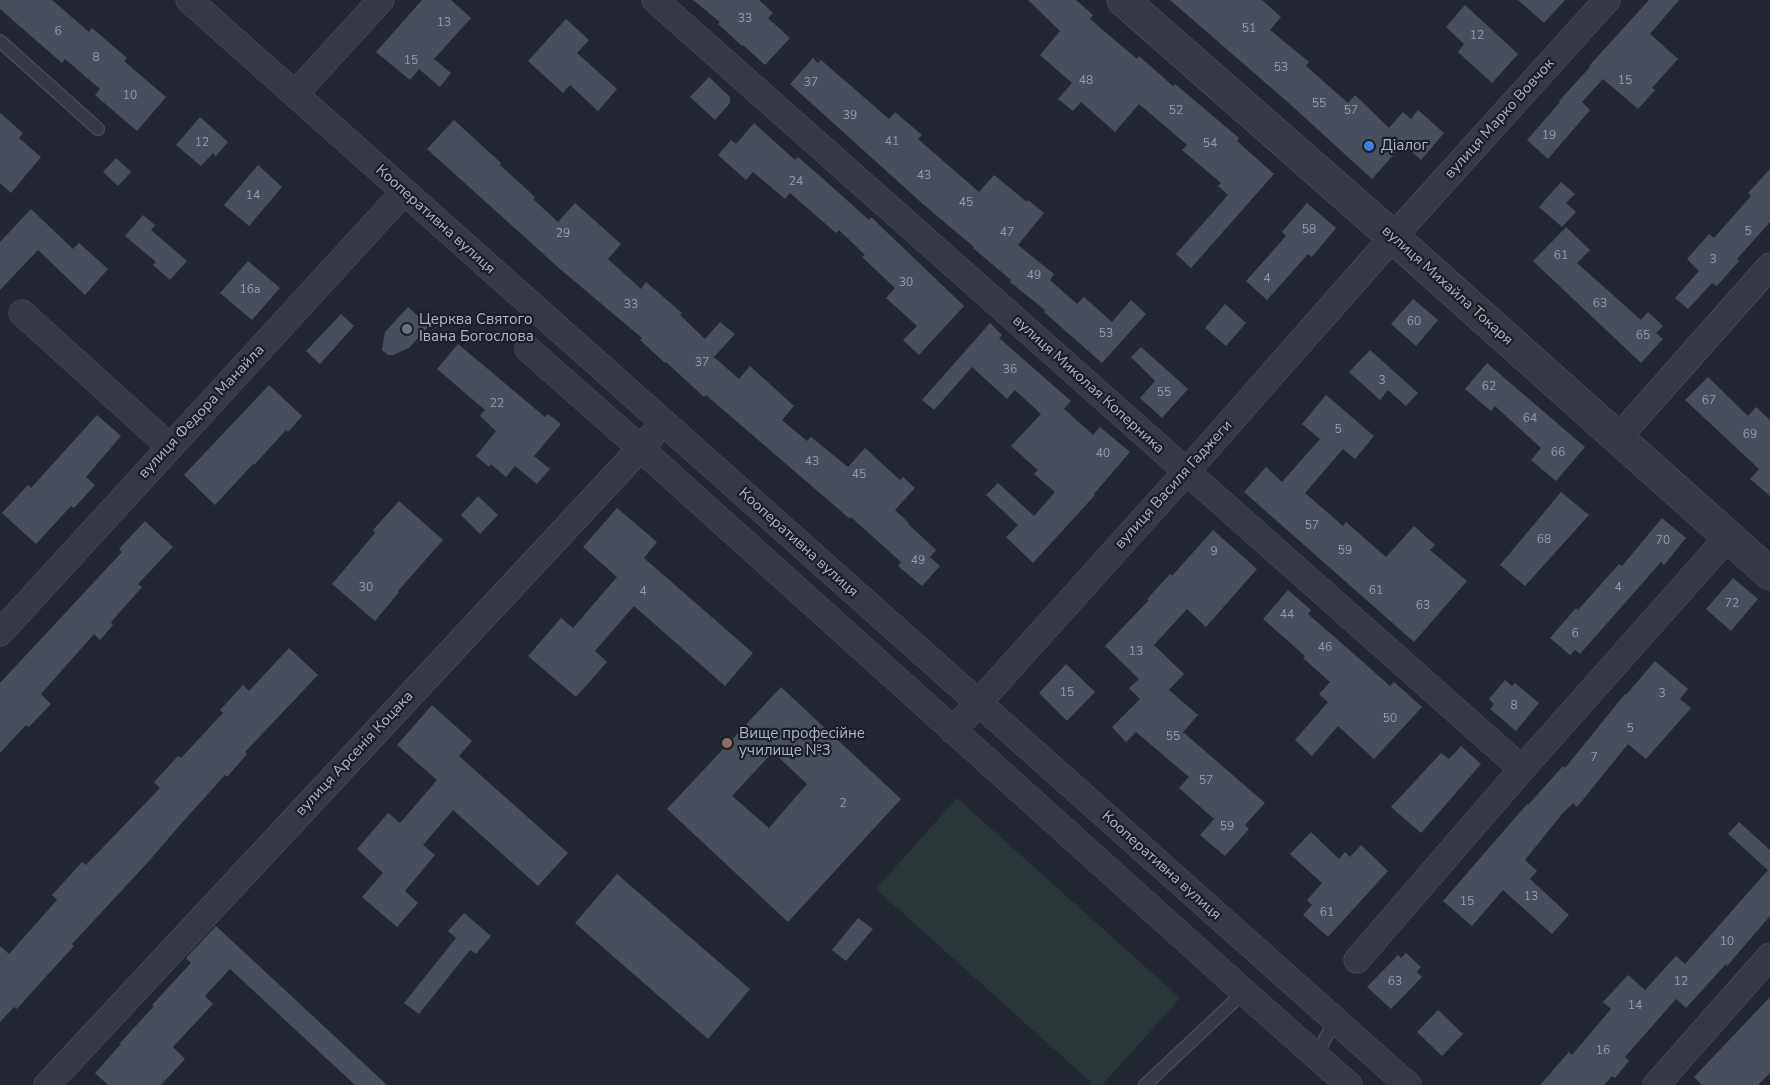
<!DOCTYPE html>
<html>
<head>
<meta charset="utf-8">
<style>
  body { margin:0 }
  canvas { display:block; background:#222732 }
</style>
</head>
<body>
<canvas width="1770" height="1085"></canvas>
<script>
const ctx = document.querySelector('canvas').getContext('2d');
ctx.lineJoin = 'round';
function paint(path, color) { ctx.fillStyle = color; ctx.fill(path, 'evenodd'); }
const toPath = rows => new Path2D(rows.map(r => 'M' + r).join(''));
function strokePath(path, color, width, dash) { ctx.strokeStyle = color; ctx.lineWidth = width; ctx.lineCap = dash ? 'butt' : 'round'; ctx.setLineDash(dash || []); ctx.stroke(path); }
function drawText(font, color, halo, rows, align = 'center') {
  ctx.font = font + ' "Nunito Sans",sans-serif'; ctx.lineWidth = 4.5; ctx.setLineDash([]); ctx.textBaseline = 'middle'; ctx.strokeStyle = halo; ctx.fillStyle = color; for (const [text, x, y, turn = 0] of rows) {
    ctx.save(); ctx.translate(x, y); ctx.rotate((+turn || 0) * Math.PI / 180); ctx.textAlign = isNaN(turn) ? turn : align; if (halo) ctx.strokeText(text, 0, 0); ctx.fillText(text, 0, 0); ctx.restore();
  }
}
paint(toPath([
  [957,798,1180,998,1102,1085,1094,1085,876,889]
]), '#293739');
paint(toPath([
  [0,0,52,0,89,32,92,28,127,58,124,61,166,97,137,131,95,95,100,89,65,59,62,63,0,9],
  [422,0,451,0,471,18,434,59,451,73,440,87,419,69,410,80,376,52],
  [693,0,759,0,773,13,768,18,790,38,765,65,743,45,742,46,718,24,720,22],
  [1028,0,1076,0,1093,15,1090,19,1137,59,1139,56,1173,86,1175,84,1239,138,1237,141,1274,174,1191,268,1176,254,1228,195,1218,186,1221,183,1182,150,1187,145,1139,104,1115,132,1081,102,1073,111,1058,99,1072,83,1040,55,1060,31],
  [1170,0,1262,0,1281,17,1270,30,1309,62,1306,66,1348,103,1355,95,1389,128,1403,112,1411,119,1418,110,1444,133,1421,160,1403,144,1372,179,1291,105],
  [1518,0,1565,0,1544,23],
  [1649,0,1679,0,1650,34,1678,59,1652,88,1655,90,1638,109,1603,79,1582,102,1590,110,1548,159,1527,140,1560,102,1559,101,1590,67,1589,66],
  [1465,5,1518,54,1492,83,1458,52,1464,44,1446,27],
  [566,19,589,40,577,53,617,89,598,111,570,85,563,93,528,61],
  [813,58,818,63,821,60,889,119,895,112,922,135,918,139,979,192,994,175,1027,202,1028,200,1044,213,1018,245,1054,274,1050,280,1077,304,1084,297,1112,322,1131,300,1146,314,1102,363,1044,312,1045,310,1010,282,1011,280,973,248,974,247,924,205,790,84],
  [709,77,730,97,730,103,715,120,690,97],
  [0,113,23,133,19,138,41,157,11,193,0,183],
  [200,117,228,142,216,156,213,153,201,166,176,145],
  [454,120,501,163,500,165,535,197,533,199,558,222,575,203,621,244,608,259,641,289,646,282,682,313,680,315,705,339,720,322,735,334,714,357,739,379,750,366,794,406,782,420,807,441,811,437,848,467,865,448,900,480,903,477,915,488,895,510,909,523,908,524,936,550,930,557,940,566,922,586,898,566,901,562,851,517,850,519,706,395,704,397,666,362,665,363,640,340,642,338,560,269,427,149],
  [754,123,795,160,798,157,820,176,869,220,871,217,964,306,919,355,903,340,917,326,886,298,895,288,862,257,865,255,839,230,836,233,790,193,785,199,753,172,746,180,718,155,731,140,736,144],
  [116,158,131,172,118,186,103,172],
  [258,165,282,187,249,226,224,205],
  [1770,169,1770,222,1737,259,1739,261,1717,286,1712,283,1688,309,1675,298,1699,271,1687,259,1709,234,1714,238,1751,196,1748,193],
  [1561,182,1575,194,1566,203,1576,212,1562,227,1539,207],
  [1307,203,1336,228,1312,257,1308,254,1267,300,1246,281,1286,236,1282,232],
  [31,209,73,249,79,243,108,269,85,295,38,250,0,290,0,242],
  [143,215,155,225,151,230,187,261,170,280,153,265,156,262,125,236],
  [1566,227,1590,250,1577,263,1641,320,1648,312,1663,326,1656,333,1663,339,1641,363,1533,261],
  [248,261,280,288,252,320,220,293],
  [1413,299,1438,320,1416,346,1391,324],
  [1225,304,1246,323,1226,346,1205,328],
  [408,307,429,326,409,348,393,355,388,355,382,350,385,332],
  [341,314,354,326,320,364,306,351],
  [990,323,1002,335,999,338,1071,401,1064,409,1093,435,1100,427,1130,452,1094,494,1095,495,1033,563,1006,537,1018,525,986,495,998,483,1034,516,1055,492,1034,474,1038,470,1011,446,1041,414,1015,390,1007,399,972,367,934,410,922,400],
  [458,344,545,417,548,414,561,424,534,456,550,469,537,484,515,466,506,477,491,464,489,467,476,456,496,431,480,416,485,410,437,369],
  [1141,347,1188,389,1162,418,1140,398,1155,381,1131,357],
  [1370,350,1418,393,1406,406,1388,390,1380,400,1349,372],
  [1487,363,1585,447,1556,481,1531,460,1541,448,1495,406,1491,411,1465,389],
  [1708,377,1748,416,1756,407,1770,420,1770,496,1750,479,1759,469,1685,400],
  [269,385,302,416,288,432,286,430,254,465,253,464,215,505,184,475],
  [1326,395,1374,436,1355,459,1343,449,1305,493,1343,526,1346,522,1386,557,1414,526,1435,545,1430,550,1467,581,1414,642,1244,492,1266,467,1282,482,1320,439,1302,424],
  [97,415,121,436,86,477,95,485,74,508,71,506,36,544,2,513,28,485,31,488],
  [1561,492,1589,515,1525,586,1500,565],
  [478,496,498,515,480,534,461,515],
  [399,501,443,540,398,591,399,592,375,621,332,584,375,533,373,530],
  [617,508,657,542,644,558,753,653,725,686,634,606,595,651,607,662,576,697,528,656,561,618,573,628,617,577,583,547],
  [1662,518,1686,538,1664,565,1661,562,1580,654,1575,650,1570,655,1550,638,1576,608,1578,610,1619,564,1622,566],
  [145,521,173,547,138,584,142,587,111,622,113,625,100,640,94,634,41,694,51,704,29,727,26,725,0,753,0,683,122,552,119,549],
  [1213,530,1257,569,1206,627,1187,609,1154,645,1184,674,1169,690,1198,715,1183,732,1265,803,1245,825,1249,829,1225,856,1200,835,1214,819,1179,788,1189,777,1136,732,1126,742,1112,727,1140,699,1129,688,1139,679,1105,646,1149,600,1147,599,1170,574,1172,576],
  [1733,578,1758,599,1731,631,1706,609],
  [1288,590,1311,610,1308,614,1354,654,1390,686,1394,682,1422,707,1374,759,1338,726,1312,756,1295,740,1328,702,1319,694,1330,682,1303,658,1305,656,1263,619],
  [289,648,318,675,245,752,247,754,227,777,225,775,179,826,150,860,72,944,74,946,40,983,17,1009,14,1007,0,1022,0,946,9,954,57,900,52,895,82,862,86,865,160,788,154,782,178,756,181,758,223,713,220,710,243,685,249,691],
  [1655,661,1688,689,1680,699,1691,708,1646,759,1628,744,1577,807,1573,803,1562,814,1525,860,1537,871,1530,879,1569,915,1552,934,1503,890,1472,926,1443,901,1527,804,1528,805,1563,766,1565,768,1625,694,1626,695],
  [1066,664,1095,692,1067,721,1039,693],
  [1505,680,1512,686,1515,683,1539,703,1516,731,1490,709,1494,704,1489,699],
  [781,687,901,799,788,922,667,809],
  [773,752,807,784,769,828,732,796],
  [432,705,472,741,459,756,568,853,538,886,453,810,423,845,435,855,405,891,418,903,397,927,362,897,383,873,357,849,388,813,400,823,437,780,397,745],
  [1461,746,1481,764,1421,833,1391,807,1441,753,1449,759],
  [1739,822,1770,850,1770,916,1727,966,1726,964,1686,1008,1676,999,1625,1057,1629,1061,1615,1078,1612,1076,1604,1085,1540,1085,1569,1052,1572,1055,1611,1009,1603,1002,1628,975,1645,990,1676,956,1685,964,1768,870,1728,834],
  [1311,832,1339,859,1345,852,1350,857,1361,845,1388,871,1328,937,1303,915,1312,905,1307,900,1322,883,1290,854],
  [617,874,750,989,708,1039,575,923],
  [464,913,491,936,476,954,470,950,419,1014,404,1003,456,938,448,931],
  [858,918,873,929,846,961,832,950],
  [216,926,387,1085,355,1085,230,969,205,996,213,1004,173,1047,185,1059,161,1085,108,1085,95,1073,121,1044,120,1043,154,1006,152,1005,191,963,186,958],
  [1406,953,1421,967,1417,972,1422,977,1391,1009,1367,987,1398,955,1401,958],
  [1770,997,1770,1073,1758,1085,1702,1085,1694,1077],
  [1438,1010,1463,1034,1442,1056,1417,1032]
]), '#484e5c');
const service = toPath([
  [0,41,98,129],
  [1316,1056,1335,1020],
  [1145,1085,1244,992]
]);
const minor = toPath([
  [189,0,1408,1085],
  [655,0,1522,769],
  [295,94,381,0],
  [22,313,170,447],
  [528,349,640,448,1244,992,1349,1085],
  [1617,439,1770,266],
  [0,633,404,192],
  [953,731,1186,472,1393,237,1607,0],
  [1357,960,1522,769,1728,537],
  [47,1085,651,437],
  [1656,1085,1770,956]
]);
const tertiary = toPath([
  [1123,0,1393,237,1770,574]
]);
strokePath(service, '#4f545e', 14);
strokePath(minor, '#4f545e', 27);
strokePath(tertiary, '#4f545e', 33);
strokePath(service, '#343943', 12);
strokePath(minor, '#343943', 26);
strokePath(tertiary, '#343943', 32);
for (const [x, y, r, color] of [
  [1369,146,6,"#3f7fe0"],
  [407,329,6,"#6b7280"],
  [727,743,6,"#8d6e63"]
]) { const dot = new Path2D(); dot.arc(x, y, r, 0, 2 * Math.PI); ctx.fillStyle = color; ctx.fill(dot); strokePath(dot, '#1a1f28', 2); }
drawText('12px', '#959aa7', null, [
  ["33",745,19],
  ["13",444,23],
  ["51",1249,29],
  ["6",58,32],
  ["12",1477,36],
  ["8",96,58],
  ["15",411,61],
  ["53",1281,68],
  ["48",1086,81],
  ["15",1625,81],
  ["37",811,83],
  ["10",130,96],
  ["55",1319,104],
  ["52",1176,111],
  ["57",1351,111],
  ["39",850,116],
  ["19",1549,136],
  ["41",892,142],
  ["12",202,143],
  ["54",1210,144],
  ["43",924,176],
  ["24",796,182],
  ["14",253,196],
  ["45",966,203],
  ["58",1309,230],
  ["5",1748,232],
  ["47",1007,233],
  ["29",563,234],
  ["61",1561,256],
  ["3",1713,260],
  ["49",1034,276],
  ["4",1267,279],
  ["30",906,283],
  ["16а",250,290],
  ["63",1600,304],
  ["33",631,305],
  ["60",1414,322],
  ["53",1106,334],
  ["65",1643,336],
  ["37",702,363],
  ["36",1010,370],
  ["3",1382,381],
  ["62",1489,387],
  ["55",1164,393],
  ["67",1709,401],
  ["22",497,404],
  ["64",1530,419],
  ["5",1338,430],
  ["69",1750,435],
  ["66",1558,453],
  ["40",1103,454],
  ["43",812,462],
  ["45",859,475],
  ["57",1312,526],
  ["68",1544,540],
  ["70",1663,541],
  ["59",1345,551],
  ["9",1214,552],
  ["49",918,561],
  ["30",366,588],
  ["4",1618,588],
  ["61",1376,591],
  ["4",643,592],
  ["72",1732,604],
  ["63",1423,606],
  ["44",1287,615],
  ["6",1575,634],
  ["46",1325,648],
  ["13",1136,652],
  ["15",1067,693],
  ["3",1662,694],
  ["8",1514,706],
  ["50",1390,719],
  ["5",1630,729],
  ["55",1173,737],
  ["7",1594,758],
  ["57",1206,781],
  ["2",843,804],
  ["59",1227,827],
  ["13",1531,897],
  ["15",1467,902],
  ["61",1327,913],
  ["10",1727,942],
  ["63",1395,982],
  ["12",1681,982],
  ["14",1635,1006],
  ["16",1603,1051]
]);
drawText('15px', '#afb4c0', '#1a1f28', [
  ["вулиця Марко Вовчок",1500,119,-48],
  ["Кооперативна вулиця",435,220,42],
  ["вулиця Михайла Токаря",1447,286,42],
  ["вулиця Миколая Коперника",1088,385,42],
  ["вулиця Федора Манайла",202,412,-47],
  ["вулиця Василя Гаджеги",1174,485,-48],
  ["Кооперативна вулиця",798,543,42],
  ["вулиця Арсенія Коцака",355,754,-47],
  ["Кооперативна вулиця",1161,866,42]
]);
drawText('15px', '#afb4c0', '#1a1f28', [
  ["Діалог",1381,146],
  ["Церква Святого",419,320],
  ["Івана Богослова",419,337],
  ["Вище професійне",739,734],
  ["училище №3",739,751]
], 'left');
</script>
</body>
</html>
